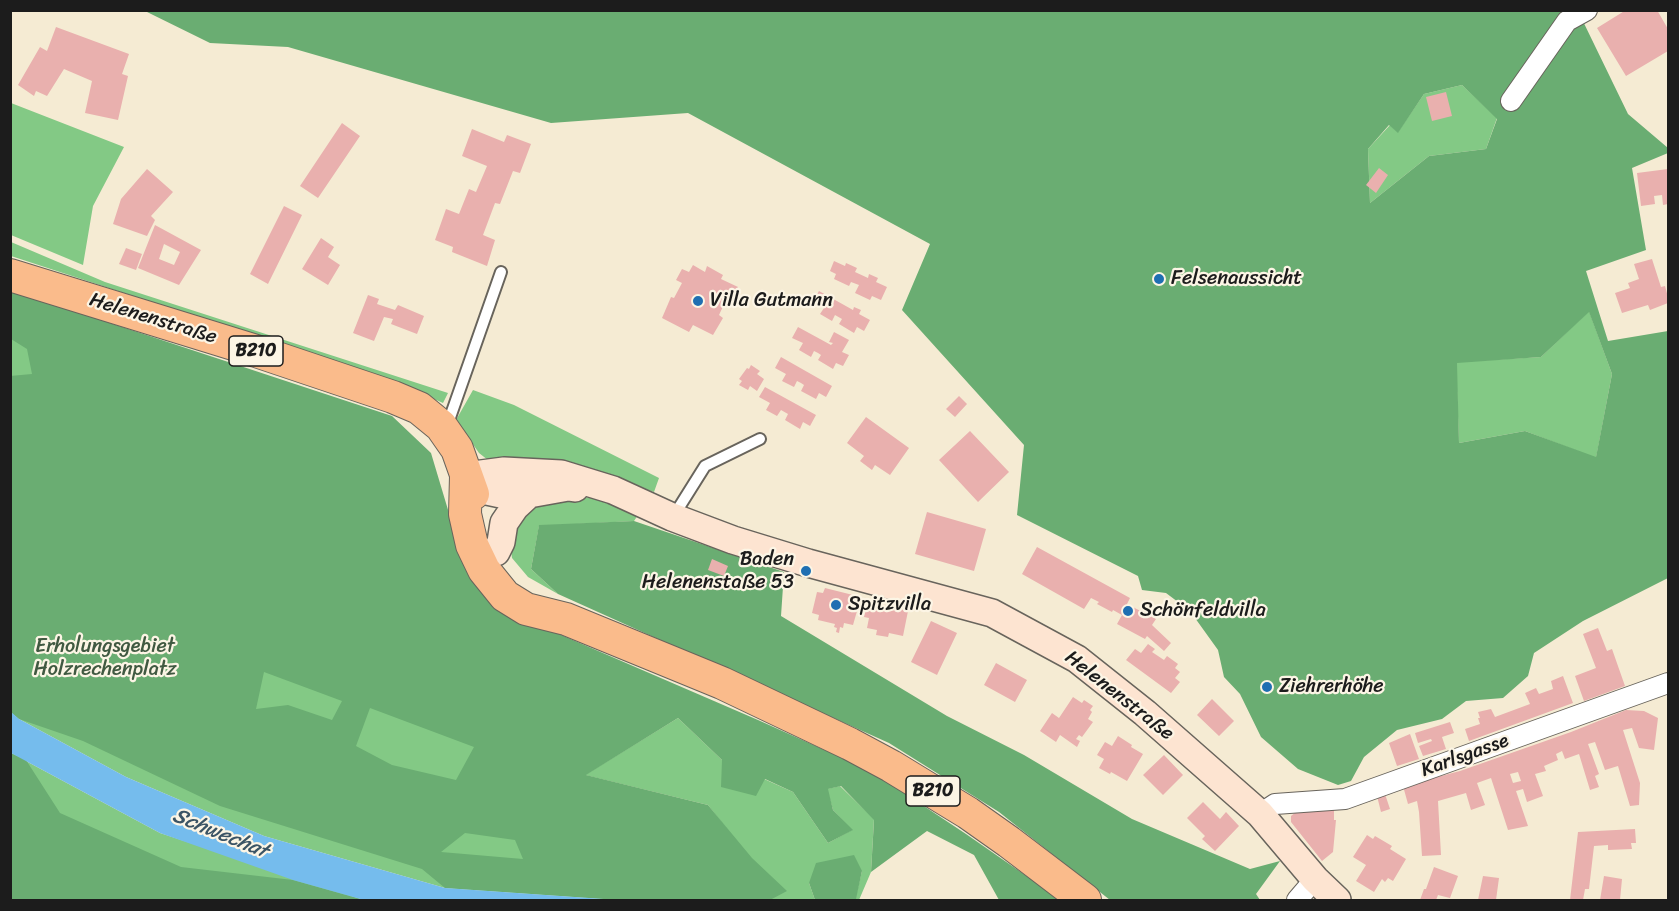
<!DOCTYPE html>
<html>
<head>
<meta charset="utf-8">
<style>
  body { margin:0 }
  #map { position:relative; width:1679px; height:911px; overflow:hidden; background:#f5ebd3; font-family:Sriracha,sans-serif }
  canvas { display:block }
  .frame { position:absolute; inset:0; border:12px solid #1c1c1c; pointer-events:none }
</style>
</head>
<body>
<div id="map">
<canvas width="1679" height="911"></canvas>
<div class="frame"></div>
</div>
<script>
const ctx = document.querySelector('canvas').getContext('2d');
ctx.lineJoin = 'round';
function paint(path, color) { ctx.fillStyle = color; ctx.fill(path, 'evenodd'); }
const toPath = rows => new Path2D(rows.map(r => 'M' + r).join(''));
function strokePath(path, color, width, dash) { ctx.strokeStyle = color; ctx.lineWidth = width; ctx.lineCap = dash ? 'butt' : 'round'; ctx.setLineDash(dash || []); ctx.stroke(path); }
function drawText(font, color, halo, rows, align = 'center') {
  ctx.font = font + ' Sriracha,sans-serif'; ctx.lineWidth = 4.5; ctx.setLineDash([]); ctx.textBaseline = 'middle'; ctx.strokeStyle = halo; ctx.fillStyle = color; for (const [text, x, y, turn = 0] of rows) {
    ctx.save(); ctx.translate(x, y); ctx.rotate((+turn || 0) * Math.PI / 180); ctx.textAlign = isNaN(turn) ? turn : align; if (halo) ctx.strokeText(text, 0, 0); ctx.fillText(text, 0, 0); ctx.restore();
  }
}
paint(toPath([
  [1462,85,1497,118,1486,149,1429,156,1370,203,1368,149,1390,125,1398,132,1424,94],
  [11,103,124,147,93,206,83,265,11,235],
  [11,242,105,282,448,393,443,403,393,381,11,256],
  [11,290,548,766,730,833,708,805,585,775,678,718,722,760,793,792,828,843,852,830,833,810,827,789,840,786,874,819,871,872,859,900,855,900,862,871,809,883,815,900,618,900,445,888,264,836,126,777,19,719,11,712],
  [1589,311,1612,374,1596,458,1525,431,1459,443,1456,362,1541,357],
  [473,390,514,405,659,478,654,492,590,472,493,464,479,453,456,420],
  [572,496,601,499,638,515,634,521,539,526,531,569,558,594,528,577,512,558,509,535,531,504],
  [11,753,160,833,364,900,73,866]
]), '#83c985');
paint(toPath([
  [145,11,1578,11,1628,114,1668,148,1668,153,1632,168,1646,250,1586,271,1608,341,1668,331,1668,578,1583,621,1534,653,1528,676,1503,698,1466,701,1442,719,1397,730,1364,757,1351,781,1338,785,1298,769,1261,737,1240,694,1224,677,1218,650,1190,611,1166,593,1142,590,1138,576,1017,515,1024,445,902,310,930,244,688,113,551,123,288,47,210,43],
  [1462,85,1497,119,1486,149,1429,156,1370,203,1368,149,1389,125,1398,133,1424,94],
  [1589,312,1612,374,1596,457,1525,431,1459,443,1457,363,1541,357],
  [10,290,392,416,431,453,463,560,501,609,758,720,871,771,966,834,1061,900,999,900,974,855,927,831,871,872,874,820,841,786,828,789,833,810,853,830,828,843,793,792,765,779,756,796,721,787,722,760,678,718,586,775,708,805,752,858,787,891,770,900,618,900,445,888,422,869,220,806,83,741,19,719,10,712,10,376,32,374,27,349,11,339],
  [264,672,342,701,332,720,288,705,256,709],
  [370,708,474,747,456,780,392,765,356,746],
  [465,833,515,840,523,859,441,852],
  [634,521,784,572,781,616,947,716,1024,755,1132,819,1250,869,1280,861,1256,894,1260,900,1110,900,999,812,889,743,558,594,531,569,539,525],
  [11,753,26,760,60,813,181,867,293,880,364,900,11,900],
  [854,855,862,871,856,899,855,900,815,900,809,883,816,863]
]), '#6aad72');
paint(toPath([
  [11,712,19,719,126,777,264,836,445,888,618,900,364,900,293,880,160,833,11,753]
]), '#75bced');
paint(toPath([
  [1626,10,1657,10,1668,29,1668,51,1626,76,1597,28],
  [56,27,129,54,122,74,128,76,118,120,85,113,92,81,64,69,47,96,36,91,34,96,18,85,40,47,47,51],
  [1446,92,1452,116,1432,121,1426,97],
  [342,123,360,136,318,198,300,186],
  [472,129,504,142,507,135,531,144,520,173,513,171,500,204,495,203,483,235,495,240,487,266,452,252,453,247,435,240,446,209,459,214,469,189,476,192,487,166,462,156],
  [1379,168,1388,175,1376,193,1366,185],
  [147,169,173,192,151,216,155,220,147,236,113,224,121,199],
  [1668,169,1668,204,1663,205,1662,195,1654,196,1655,204,1641,206,1637,173],
  [284,206,302,215,268,284,250,274],
  [155,225,201,250,179,285,138,268],
  [164,244,180,252,174,265,159,259],
  [321,238,334,247,328,257,340,265,328,285,302,269],
  [126,248,142,254,136,270,119,264],
  [1652,259,1661,287,1665,286,1668,297,1668,303,1650,310,1648,305,1622,313,1615,293,1630,288,1628,283,1639,279,1634,264],
  [834,261,845,266,846,263,857,268,855,272,868,278,869,274,878,278,876,282,887,287,881,300,872,296,870,300,855,293,859,285,851,282,849,286,834,279,836,274,830,271],
  [693,265,705,272,707,266,723,275,721,279,738,287,730,301,726,300,719,315,723,318,713,335,693,325,689,332,662,318,671,297,674,298,682,283,676,280,682,269,689,272],
  [819,291,853,310,854,307,861,310,859,314,870,320,864,331,857,327,854,333,839,324,842,319,835,315,832,321,820,314,824,308,813,302],
  [368,295,379,299,377,304,395,310,398,305,424,316,417,334,391,324,393,319,384,317,374,341,353,333],
  [798,327,831,345,833,343,829,342,834,332,849,340,842,352,849,355,843,366,836,363,833,369,818,360,821,355,818,353,814,351,811,357,799,350,803,343,792,338],
  [781,357,832,386,826,397,819,393,816,399,801,391,804,385,801,383,797,381,794,387,782,381,786,374,775,368],
  [751,365,760,371,757,374,764,379,757,391,750,386,748,390,739,385,742,381,739,379,747,368,749,369],
  [765,387,816,415,810,426,803,422,800,429,785,420,788,414,781,410,777,416,766,410,770,403,759,397],
  [959,396,967,404,955,417,946,409],
  [866,417,909,448,890,475,875,465,872,470,860,461,864,456,847,443],
  [970,431,1009,472,978,502,939,460],
  [927,512,986,529,974,571,915,554],
  [1037,547,1130,598,1127,604,1156,619,1152,625,1171,643,1164,651,1147,636,1145,639,1117,624,1122,615,1113,610,1112,612,1097,604,1099,602,1091,598,1084,609,1022,574],
  [712,559,728,566,724,576,708,570],
  [825,588,861,597,853,625,844,623,843,628,840,627,839,633,836,632,837,628,834,627,835,624,818,620,819,615,812,613,817,592,823,593],
  [868,601,908,611,903,636,889,633,888,637,876,635,877,630,867,628,869,618,864,617],
  [931,621,957,633,937,675,911,662],
  [1598,628,1607,651,1612,649,1625,686,1584,701,1575,676,1596,668,1583,634],
  [1148,644,1155,649,1152,652,1164,660,1167,656,1178,664,1175,668,1180,672,1175,678,1180,682,1171,693,1126,660,1135,649,1141,653],
  [996,663,1027,680,1015,702,984,685],
  [1563,676,1573,703,1469,741,1465,729,1480,724,1478,718,1480,718,1478,712,1491,709,1495,717,1530,704,1525,693,1536,688,1539,694,1553,689,1551,681],
  [1073,697,1082,703,1084,700,1093,706,1090,710,1092,712,1088,719,1093,722,1082,737,1079,735,1076,739,1080,741,1077,747,1060,735,1056,742,1040,731,1052,713,1059,718],
  [1212,699,1234,721,1219,736,1197,715],
  [1626,710,1644,711,1658,718,1654,750,1639,748,1632,728,1623,730,1640,783,1639,805,1630,806,1618,766,1605,770,1595,742,1588,744,1599,774,1595,776,1599,787,1590,790,1579,754,1565,759,1562,751,1556,754,1558,760,1544,766,1546,771,1535,774,1543,796,1527,802,1523,789,1516,791,1528,826,1508,830,1491,778,1477,783,1485,805,1471,810,1466,793,1438,801,1441,855,1422,856,1419,812,1417,801,1408,804,1403,786,1460,771,1571,732],
  [1518,772,1521,781,1513,783,1510,774],
  [1450,722,1454,733,1442,737,1446,749,1423,756,1419,746,1432,741,1431,739,1418,743,1415,733],
  [1410,734,1419,759,1397,766,1389,743],
  [1118,736,1132,745,1131,747,1143,754,1127,781,1111,772,1110,774,1099,768,1104,759,1097,755,1105,742,1112,746],
  [1164,755,1183,775,1163,795,1143,775],
  [1385,794,1390,809,1381,812,1377,796],
  [1203,802,1220,819,1226,812,1239,826,1215,851,1202,839,1205,836,1187,818],
  [1334,806,1334,820,1336,820,1333,852,1322,861,1291,822,1291,816,1302,807],
  [1635,829,1636,843,1631,843,1632,849,1608,850,1608,845,1594,846,1589,889,1585,889,1583,900,1570,900,1578,832],
  [1367,835,1373,839,1375,836,1392,846,1390,849,1406,859,1393,881,1388,878,1385,882,1382,879,1374,892,1356,881,1366,865,1353,857],
  [1434,867,1458,876,1450,898,1438,895,1436,900,1420,900,1424,889,1426,889],
  [1483,876,1499,878,1496,900,1478,900],
  [1604,876,1622,879,1620,900,1600,900]
]), '#e9b0ae');
const lane = toPath([
  [447,426,501,272],
  [673,517,705,466,760,439]
]);
const street = toPath([
  [1511,101,1567,21,1587,10],
  [1260,814,1275,804,1345,799,1668,683],
  [1297,900,1315,879]
]);
const secondary = toPath([
  [466,476,504,471,561,474,613,490,672,517,733,540,808,563,992,613,1077,659,1145,713,1260,814,1315,879,1337,900],
  [466,476,487,491,501,494,529,494,568,487,575,488],
  [496,552,501,542,504,523,515,507,529,494]
]);
const primary = toPath([
  [10,275,256,351,393,397,419,408,441,426,457,449,473,494],
  [466,476,465,514,472,545,484,570,505,596,526,609,566,619,722,683,850,744,891,766,968,813,1009,842,1085,900]
]);
strokePath(lane, '#68645c', 14);
strokePath(street, '#68645c', 22);
strokePath(secondary, '#68645c', 30);
strokePath(primary, '#68645c', 34);
strokePath(lane, '#fff', 10);
strokePath(street, '#fff', 20);
strokePath(secondary, '#fde4d1', 27);
strokePath(primary, '#fabb8b', 32);
for (const [x, y, r, color] of [
  [1159,279,6,"#1f6fb2"],
  [698,301,6,"#1f6fb2"],
  [806,571,6,"#1f6fb2"],
  [836,605,6,"#1f6fb2"],
  [1128,611,6,"#1f6fb2"],
  [1267,687,6,"#1f6fb2"]
]) { const dot = new Path2D(); dot.arc(x, y, r, 0, 2 * Math.PI); ctx.fillStyle = color; ctx.fill(dot); strokePath(dot, '#fcf5e5', 2); }
for (const [x, y, w] of [
  [256,351,54],
  [933,791,54]
]) { const box = new Path2D(); box.roundRect(x - w / 2, y - 15, w, 30, 4.5); ctx.fillStyle = '#fcf5e5'; ctx.fill(box); strokePath(box, '#1c1c1c', 1.5); }
drawText('bold 18px', '#1c1c1c', null, [
  ["B210",256,351],
  ["B210",933,791]
]);
drawText('20px', '#1c1c1c', '#fcf5e5', [
  ["Felsenaussicht",1171,279],
  ["Villa Gutmann",710,301],
  ["Baden",794,560,"right"],
  ["Helenenstaße 53",794,583,"right"],
  ["Spitzvilla",848,605],
  ["Schönfeldvilla",1140,611],
  ["Ziehrerhöhe",1279,687]
], 'left');
drawText('20px', '#1c1c1c', '#fcf5e5', [
  ["Helenenstraße",153,319,17],
  ["Helenenstraße",1119,696,38],
  ["Karlsgasse",1465,756,-20]
]);
drawText('20px', '#405941', '#fcf5e5', [
  ["Erholungsgebiet",105,647],
  ["Holzrechenplatz",105,670]
]);
drawText('italic 21px', '#3b5465', '#fcf5e5', [
  ["Schwechat",220,834,22]
]);
</script>
</body>
</html>
